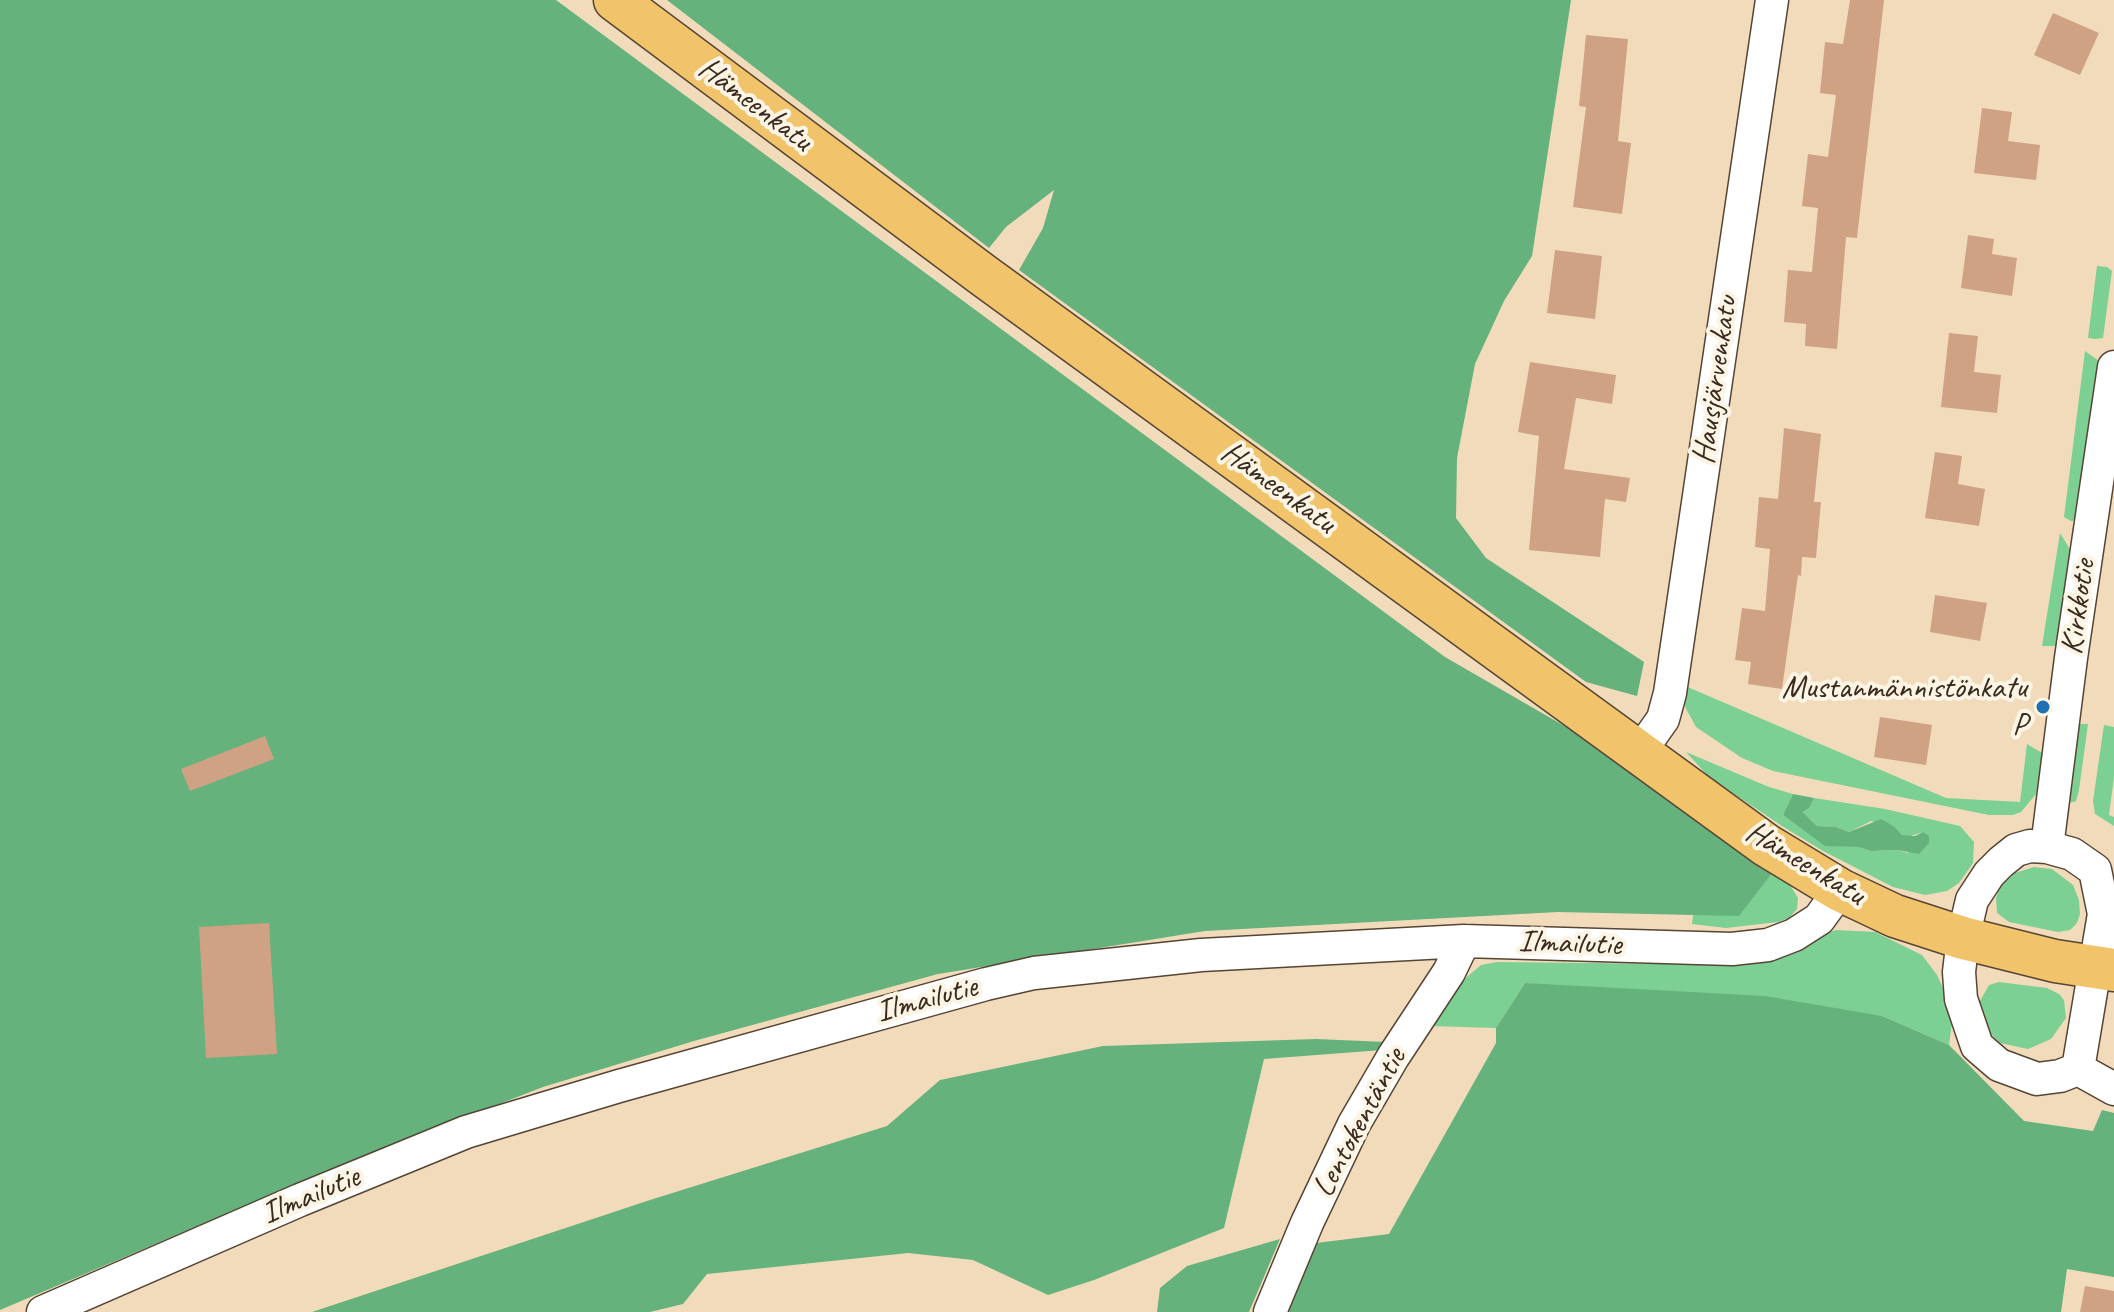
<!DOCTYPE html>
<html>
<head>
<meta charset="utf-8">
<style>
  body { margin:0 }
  canvas { display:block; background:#f1dbba }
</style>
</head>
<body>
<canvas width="2114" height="1312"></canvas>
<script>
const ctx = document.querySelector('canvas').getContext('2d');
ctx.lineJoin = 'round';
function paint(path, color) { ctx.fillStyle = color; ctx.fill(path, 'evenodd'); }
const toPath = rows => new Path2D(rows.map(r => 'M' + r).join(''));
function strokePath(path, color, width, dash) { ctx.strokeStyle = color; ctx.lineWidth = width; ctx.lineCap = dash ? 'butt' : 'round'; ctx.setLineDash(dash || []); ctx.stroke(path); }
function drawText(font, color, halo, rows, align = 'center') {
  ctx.font = font + ' Caveat,sans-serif'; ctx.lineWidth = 8; ctx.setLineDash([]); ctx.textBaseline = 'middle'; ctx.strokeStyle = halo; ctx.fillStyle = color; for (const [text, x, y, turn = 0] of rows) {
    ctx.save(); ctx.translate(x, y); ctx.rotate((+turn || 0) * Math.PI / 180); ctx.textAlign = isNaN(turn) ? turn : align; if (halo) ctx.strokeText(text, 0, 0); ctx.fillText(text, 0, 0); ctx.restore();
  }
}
paint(toPath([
  [2097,266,2107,267,2112,271,2103,338,2095,339,2088,338],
  [2085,351,2099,361,2077,520,2071,521,2064,517],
  [2060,533,2071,551,2057,646,2042,646],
  [1683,685,1946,798,2020,802,2027,744,2042,753,2036,794,2021,812,2013,815,1989,815,1773,771,1742,758,1696,727,1684,705],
  [2076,724,2088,724,2079,790,2076,801,2069,803,2067,790],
  [2104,725,2114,727,2114,777,2109,815,2114,817,2114,826,2095,814,2093,801],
  [1686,752,1769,787,1793,794,1783,815,1825,845,1858,847,1871,851,1897,850,1908,853,1923,832,1907,837,1902,835,1895,827,1871,821,1849,832,1836,827,1817,826,1803,812,1810,807,1814,798,1885,809,1960,826,1974,842,1973,863,1959,883,1947,891,1925,895,1893,887,1823,851,1782,826,1709,777],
  [2034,867,2052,869,2073,885,2079,900,2080,914,2077,923,2070,930,2058,932,2009,922,1997,913,1996,898,2000,887,2015,873],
  [1773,872,1790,885,1798,898,1797,909,1789,918,1778,922,1726,928,1692,924,1693,915,1739,915],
  [1836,930,1875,932,1922,955,1937,975,1946,995,1952,1023,1949,1045,1882,1016,1525,983,1496,1028,1429,1026,1462,981,1481,965,1497,962,1670,964,1731,962],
  [1999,982,2047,988,2059,994,2064,1000,2066,1018,2051,1039,2028,1049,2000,1043,1991,1034,1980,1013,1980,1001,1989,985]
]), '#7cd093');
paint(toPath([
  [0,0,556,0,1445,657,1606,750,1773,872,1739,916,1558,912,1205,931,938,974,694,1041,543,1087,327,1171,0,1310],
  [667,0,1571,0,1532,256,1504,301,1475,364,1457,458,1456,518,1486,558,1644,662,1637,696,1586,682,1019,270,1043,228,1054,190,1006,227,989,248],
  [1793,794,1814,798,1810,807,1803,812,1817,826,1836,827,1849,832,1881,819,1895,827,1902,835,1915,836,1923,832,1929,836,1929,843,1919,854,1897,850,1871,851,1858,847,1825,846,1783,815],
  [1525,983,1765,996,1882,1016,1949,1045,2024,1121,2093,1131,2102,1110,2114,1113,2114,1277,2067,1269,2061,1312,1281,1312,1308,1244,1389,1234,1496,1043,1496,1028],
  [1316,1039,1386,1042,1382,1050,1264,1059,1224,1228,1094,1280,1048,1295,973,1260,908,1253,707,1274,683,1304,650,1312,312,1312,650,1200,887,1126,940,1080,1103,1046],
  [1280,1239,1249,1312,1157,1312,1160,1288,1187,1266]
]), '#65b27d');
paint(toPath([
  [1850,0,1884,0,1857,238,1846,237,1837,349,1805,346,1806,324,1784,322,1788,270,1812,272,1818,208,1802,206,1808,154,1828,157,1836,95,1820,93,1825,42,1843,44],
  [2053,13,2099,33,2080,75,2034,55],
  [1586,35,1628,39,1618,141,1631,143,1622,214,1573,207,1586,107,1579,106],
  [1982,108,2012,112,2008,141,2040,145,2036,180,1974,173],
  [1968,235,1994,239,1992,254,2017,258,2012,296,1961,288],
  [1555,250,1602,256,1595,319,1547,313],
  [1949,333,1978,336,1974,372,2001,375,1997,413,1941,407],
  [1530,362,1616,375,1612,404,1576,398,1564,469,1630,478,1626,502,1605,499,1600,557,1529,550,1539,436,1518,432],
  [1784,428,1821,434,1814,502,1821,502,1816,558,1802,557,1801,576,1798,575,1782,689,1748,684,1751,662,1735,660,1742,608,1765,611,1770,549,1755,547,1759,497,1778,499],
  [1935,452,1962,456,1958,484,1985,489,1979,526,1925,518],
  [1935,595,1987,603,1980,641,1930,632],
  [1880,717,1932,725,1926,765,1874,757],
  [265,736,274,759,190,791,181,769],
  [269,923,277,1054,206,1058,199,927],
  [2085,1286,2114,1291,2114,1312,2080,1312]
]), '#d0a284');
const minor = toPath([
  [1639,753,1663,719,1670,693,1772,0],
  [2030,846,2047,847,2072,854,2095,870,2104,914,2078,1069,2060,1076,2037,1079,1999,1065,1977,1046,1961,999,1959,972,1963,938,1972,900,1989,874,2001,862,2016,850,2030,846],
  [2047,847,2071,658,2114,367],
  [2078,1069,2114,1089],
  [43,1312,300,1200,466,1132,619,1086,986,984,1034,973,1201,955,1464,941,1732,949,1768,945,1794,935,1819,919,1840,890],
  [1270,1312,1307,1223,1354,1124,1393,1057,1449,972,1464,941]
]);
const major = toPath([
  [615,0,983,275,1766,845,1840,890,1895,916,1963,938,2055,961,2114,970]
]);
strokePath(minor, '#564535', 35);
strokePath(major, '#564535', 45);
strokePath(minor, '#fff', 32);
strokePath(major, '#f1c36a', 42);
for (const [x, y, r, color] of [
  [2043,707,8,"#1f6fb2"]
]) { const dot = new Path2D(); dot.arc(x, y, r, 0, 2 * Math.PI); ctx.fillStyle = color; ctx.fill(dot); strokePath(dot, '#fcf5e5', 3); }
drawText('32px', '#3b2a1e', '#fcf5e5', [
  ["Hämeenkatu",755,105,37],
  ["Hausjärvenkatu",1716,380,-82],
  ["Hämeenkatu",1278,488,36],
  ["Kirkkotie",2079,607,-82],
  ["Hämeenkatu",1805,864,31],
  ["Ilmailutie",1570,944,2],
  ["Ilmailutie",927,1000,-15],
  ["Lentokentäntie",1360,1123,-62],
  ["Ilmailutie",311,1196,-23]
]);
drawText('32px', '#3b2a1e', '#fcf5e5', [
  ["Mustanmännistönkatu",2027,689],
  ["P",2027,726]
], 'right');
</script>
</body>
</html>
